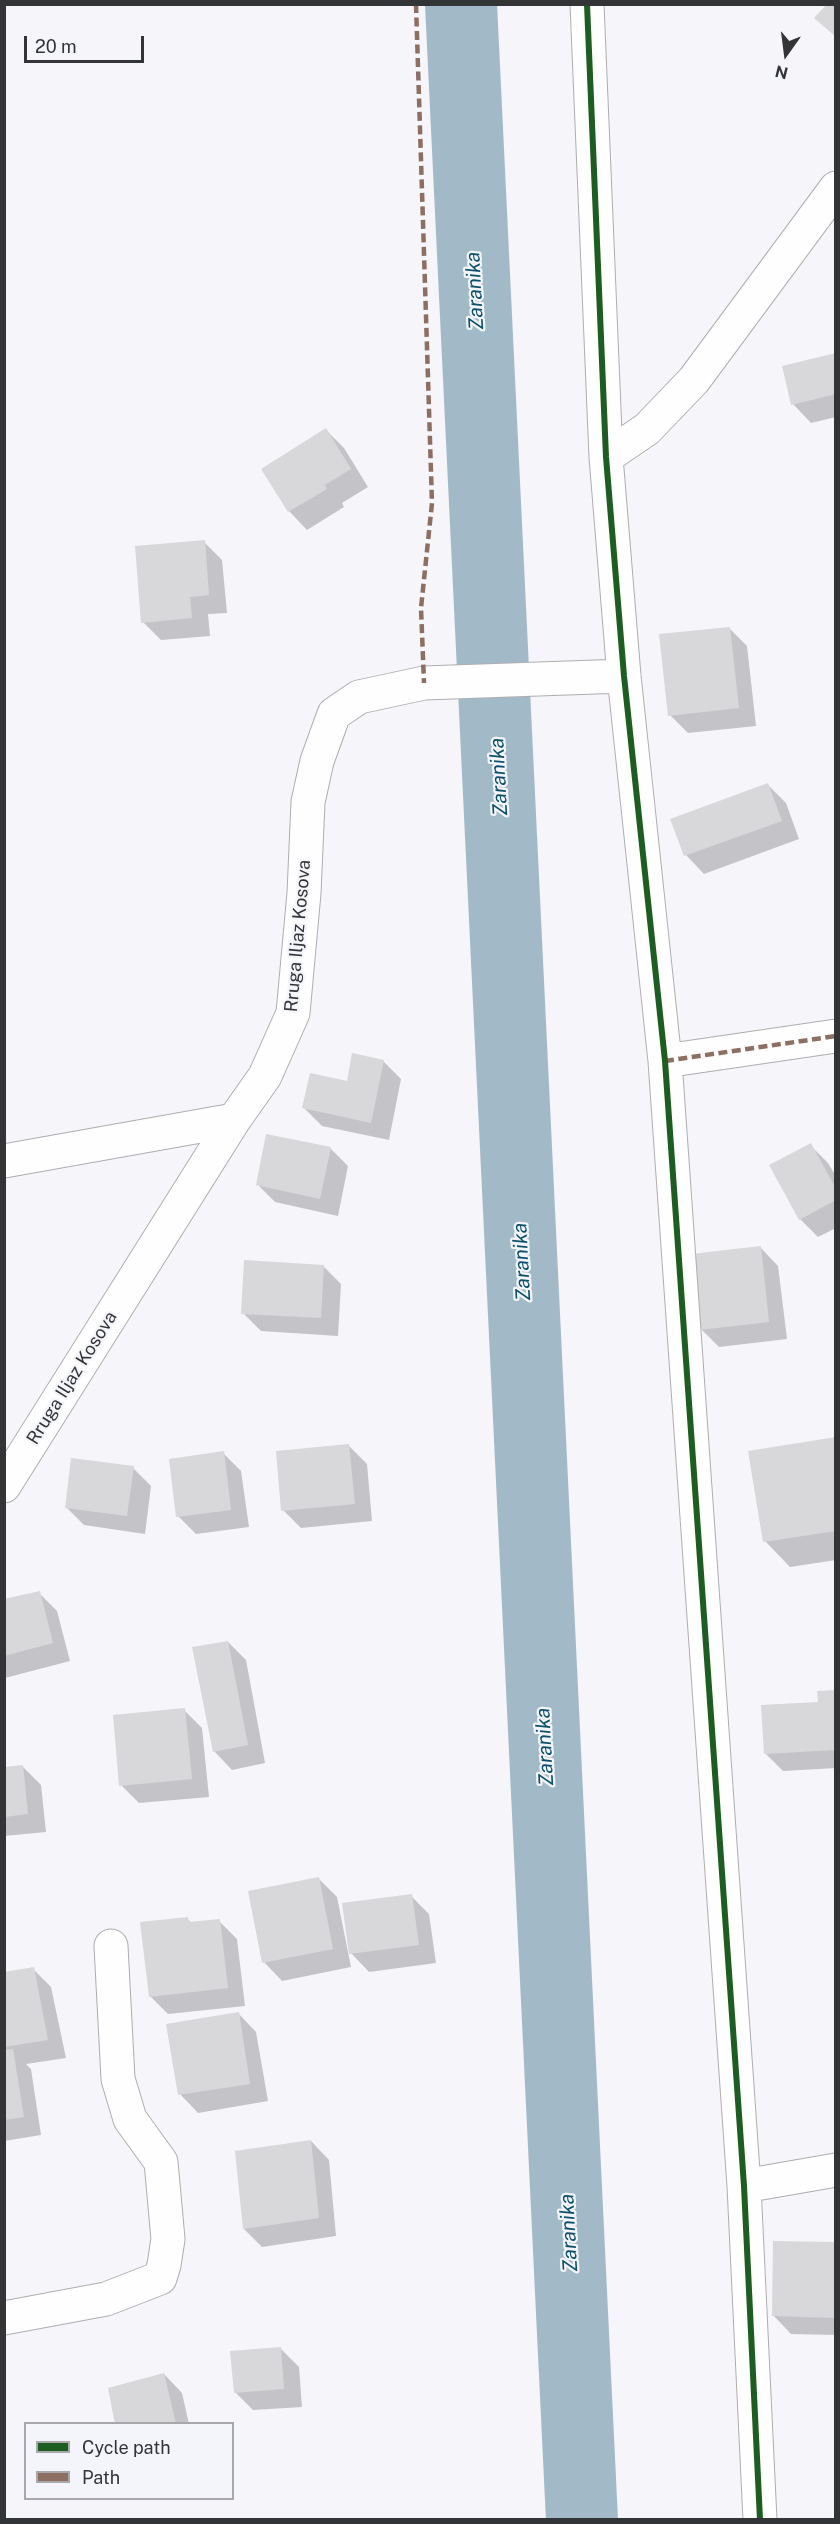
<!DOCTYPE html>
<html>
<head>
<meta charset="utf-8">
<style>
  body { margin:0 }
  #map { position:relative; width:840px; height:2524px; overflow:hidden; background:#f5f5fa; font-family:"Public Sans",sans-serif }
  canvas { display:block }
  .frame { position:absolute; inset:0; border:6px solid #333436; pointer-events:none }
  .legend { position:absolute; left:24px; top:2422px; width:210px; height:78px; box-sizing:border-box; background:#f4f4fb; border:2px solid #a7a7ac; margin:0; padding:8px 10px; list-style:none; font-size:18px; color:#333436 }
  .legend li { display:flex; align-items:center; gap:12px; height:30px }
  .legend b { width:30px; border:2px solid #a7a7ac }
  .north { position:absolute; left:756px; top:24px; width:60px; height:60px; -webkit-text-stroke:4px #f4f4fb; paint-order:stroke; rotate:194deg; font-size:16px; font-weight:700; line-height:24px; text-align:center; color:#333436 }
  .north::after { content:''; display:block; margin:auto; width:21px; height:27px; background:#333436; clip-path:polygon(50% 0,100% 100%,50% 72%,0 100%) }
  .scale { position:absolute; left:24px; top:36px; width:120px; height:27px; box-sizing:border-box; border:3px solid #333436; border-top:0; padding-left:8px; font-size:18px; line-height:21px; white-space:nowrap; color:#333436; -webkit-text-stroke:4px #f4f4fb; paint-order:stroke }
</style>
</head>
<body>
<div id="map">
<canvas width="840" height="2524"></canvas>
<div class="frame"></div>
<ul class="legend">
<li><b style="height:8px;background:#1b5e20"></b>Cycle path</li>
<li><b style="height:8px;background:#8d6e63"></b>Path</li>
</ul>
<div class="north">N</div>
<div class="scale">20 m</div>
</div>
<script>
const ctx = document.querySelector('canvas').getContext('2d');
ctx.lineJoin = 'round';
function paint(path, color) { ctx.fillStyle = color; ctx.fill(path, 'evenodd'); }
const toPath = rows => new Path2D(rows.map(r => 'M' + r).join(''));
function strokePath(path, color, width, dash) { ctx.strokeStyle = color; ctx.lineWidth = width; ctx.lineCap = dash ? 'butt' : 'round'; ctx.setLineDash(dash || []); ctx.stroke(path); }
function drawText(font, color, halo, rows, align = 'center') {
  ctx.font = font + ' "Public Sans",sans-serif'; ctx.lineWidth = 4.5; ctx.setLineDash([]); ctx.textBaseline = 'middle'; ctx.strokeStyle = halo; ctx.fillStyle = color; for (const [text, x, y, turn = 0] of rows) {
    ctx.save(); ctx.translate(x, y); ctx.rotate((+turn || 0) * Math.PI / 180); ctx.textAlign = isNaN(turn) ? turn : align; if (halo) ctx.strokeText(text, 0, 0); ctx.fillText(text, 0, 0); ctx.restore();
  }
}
paint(toPath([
  [836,354,836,417,811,423,793,404],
  [326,430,344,448,368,487,342,503,344,507,307,530,289,511,263,469],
  [204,542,222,560,227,613,208,614,210,636,161,640,143,622],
  [729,628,747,646,756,726,688,733,670,715],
  [768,785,786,803,799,839,704,874,686,855,672,820],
  [383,1061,401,1079,389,1140,322,1126,304,1108],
  [810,1145,828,1163,836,1176,836,1228,818,1237,800,1219],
  [330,1148,348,1166,338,1216,275,1202,257,1184],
  [760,1247,778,1266,787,1339,719,1347,701,1329],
  [323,1266,341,1284,338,1336,261,1331,243,1313],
  [836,1439,836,1560,790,1567,765,1541],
  [349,1446,367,1464,372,1521,301,1528,283,1510],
  [223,1453,241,1471,249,1527,196,1534,178,1516],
  [133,1468,151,1486,145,1534,84,1525,66,1507],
  [39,1593,57,1611,70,1661,5,1678,4,1601],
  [228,1642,246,1660,265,1763,232,1770,214,1751],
  [836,1692,836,1768,783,1771,765,1753,820,1703],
  [184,1710,202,1728,209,1797,139,1803,121,1785],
  [23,1767,41,1785,46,1832,4,1836,4,1768],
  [319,1879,337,1897,351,1967,282,1981,264,1962],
  [411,1896,429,1914,436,1963,369,1972,351,1953],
  [187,1919,192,1923,219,1921,237,1939,245,2006,168,2014,150,1996],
  [33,1969,51,1987,66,2058,26,2064,31,2069,41,2135,4,2141,4,1974],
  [238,2013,256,2032,268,2101,198,2113,180,2094],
  [311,2141,329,2160,336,2236,262,2247,244,2229],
  [836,2244,836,2335,791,2334,773,2315],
  [281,2349,299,2367,302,2407,253,2410,235,2392],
  [164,2374,182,2393,189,2424,116,2424]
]), '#0003');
strokePath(toPath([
  [461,4,582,2520]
]), '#a2bac8', 72);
paint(toPath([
  [827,4,836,4,836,37,814,18],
  [836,353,836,394,791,405,782,366],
  [326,428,351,469,325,485,327,489,288,512,261,469],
  [205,540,209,595,190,597,192,618,141,623,135,546],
  [730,627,739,708,668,716,659,634],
  [768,783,782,821,684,856,670,819],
  [352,1053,384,1060,371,1123,302,1108,310,1073,347,1081],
  [266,1134,331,1147,320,1199,256,1185],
  [811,1143,836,1189,836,1200,799,1220,769,1165],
  [761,1246,769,1322,699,1330,691,1254],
  [244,1260,324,1265,321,1318,241,1314],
  [836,1437,836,1531,763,1542,748,1451],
  [349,1444,355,1504,281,1511,276,1451],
  [224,1451,231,1510,176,1517,169,1459],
  [71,1458,134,1466,127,1516,65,1508],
  [40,1591,53,1643,4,1656,4,1599],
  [228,1641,248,1745,213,1752,192,1647],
  [836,1690,836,1750,764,1754,761,1705,818,1702,817,1691],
  [185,1708,192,1779,119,1786,113,1715],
  [23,1765,28,1814,4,1817,4,1767],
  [319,1877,333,1949,262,1963,248,1891],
  [412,1894,419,1945,349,1954,342,1903],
  [188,1917,189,1922,220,1919,228,1988,149,1997,140,1922],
  [34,1967,48,2040,4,2047,4,1972],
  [239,2012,250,2084,178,2095,166,2024],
  [13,2049,24,2117,4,2120,4,2050],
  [311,2140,319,2218,243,2229,235,2151],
  [773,2241,836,2242,836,2318,772,2316],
  [281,2347,284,2389,234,2393,230,2351],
  [164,2373,176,2424,115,2424,108,2388]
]), '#d8d8db');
const minor = toPath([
  [587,4,606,457,624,676,665,1061,744,2186,760,2520],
  [606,457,647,429,694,380,836,188],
  [665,1061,836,1036],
  [4,1161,234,1120],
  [4,1486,234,1120,265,1076,293,1013,304,893,308,802,317,761,334,714,359,697,424,683,624,676],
  [744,2186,836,2170],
  [4,2318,106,2299,160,2278,164,2265,168,2239,161,2162,130,2119,118,2079,111,1946]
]);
strokePath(minor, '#aeaeb1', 35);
strokePath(minor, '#fefefe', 33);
strokePath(toPath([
  [416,4,432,503,421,608,424,683],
  [665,1061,836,1036]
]), '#8d6e63', 4.5, [9, 4.5]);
strokePath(toPath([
  [587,4,606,457,624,676,665,1061,744,2186,760,2520]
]), '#1b5e20', 6);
drawText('18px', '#333436', '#f4f4fb', [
  ["Rruga Iljaz Kosova",298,936,-85],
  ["Rruga Iljaz Kosova",72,1378,-58]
]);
drawText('italic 20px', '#0b506a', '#f4f4fb', [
  ["Zaranika",475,291,-93],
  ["Zaranika",499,777,-93],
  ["Zaranika",522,1262,-93],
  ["Zaranika",545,1747,-93],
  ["Zaranika",569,2233,-93]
]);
</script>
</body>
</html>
